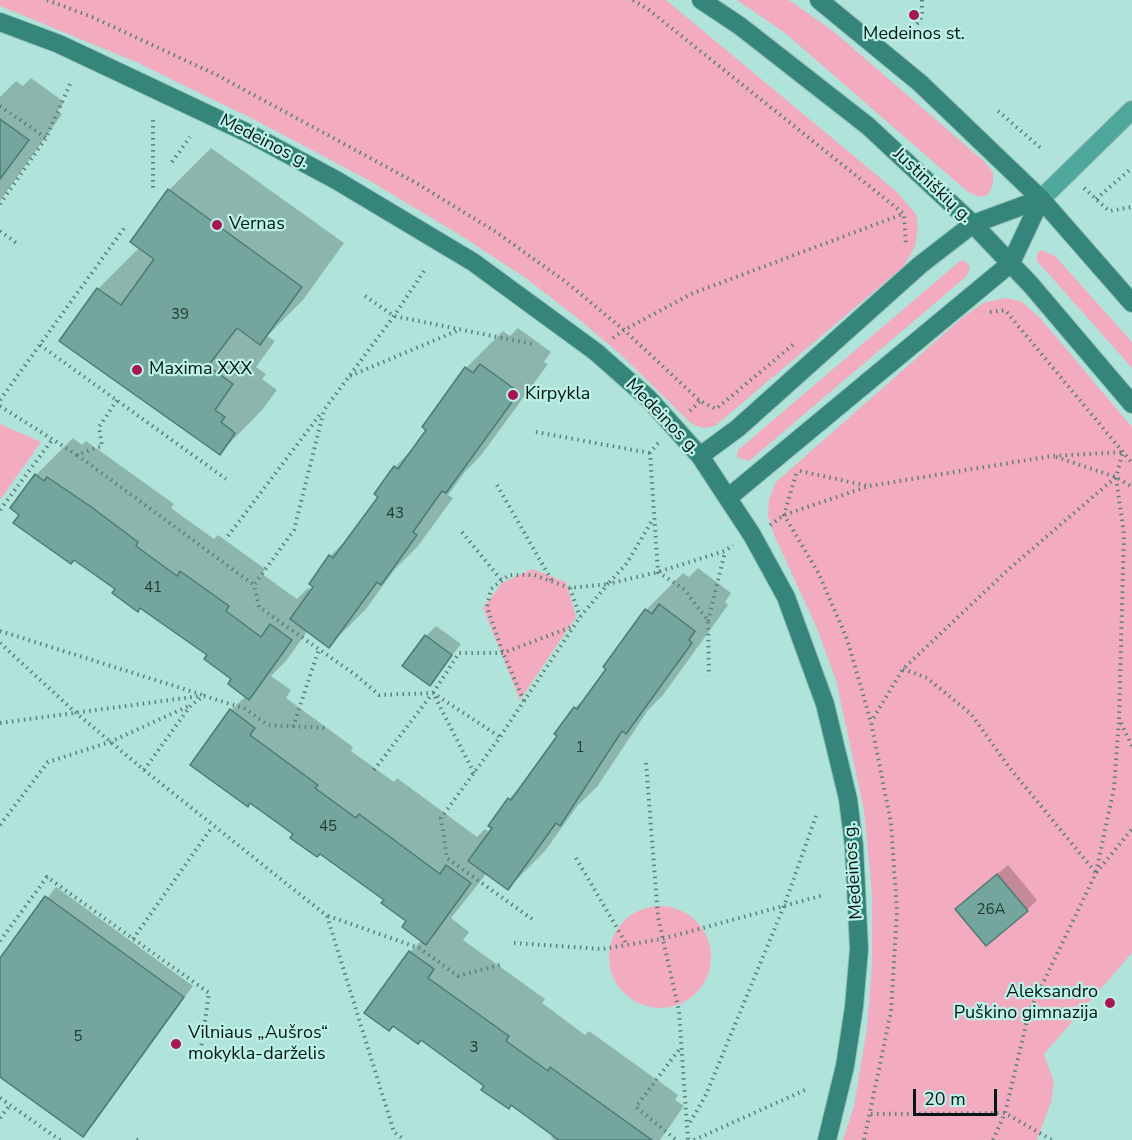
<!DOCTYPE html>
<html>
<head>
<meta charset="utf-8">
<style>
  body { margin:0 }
  #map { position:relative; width:1132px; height:1140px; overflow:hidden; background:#b0e3da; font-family:"Nunito Sans",sans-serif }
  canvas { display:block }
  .scale { position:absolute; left:913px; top:1089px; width:84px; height:27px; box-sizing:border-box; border:3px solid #041714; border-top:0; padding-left:8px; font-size:18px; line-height:21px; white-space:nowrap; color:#041714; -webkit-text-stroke:4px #bcf1e7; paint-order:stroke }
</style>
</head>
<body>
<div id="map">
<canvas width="1132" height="1140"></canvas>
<div class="scale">20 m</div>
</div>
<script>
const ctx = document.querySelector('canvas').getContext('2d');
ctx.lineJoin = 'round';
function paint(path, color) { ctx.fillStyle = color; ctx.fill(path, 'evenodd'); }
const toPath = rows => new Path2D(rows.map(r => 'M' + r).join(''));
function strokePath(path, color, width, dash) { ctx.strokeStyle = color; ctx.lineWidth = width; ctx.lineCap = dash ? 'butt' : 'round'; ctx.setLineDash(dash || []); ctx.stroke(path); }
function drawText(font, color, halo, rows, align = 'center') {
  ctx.font = font + ' "Nunito Sans",sans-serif'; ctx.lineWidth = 4.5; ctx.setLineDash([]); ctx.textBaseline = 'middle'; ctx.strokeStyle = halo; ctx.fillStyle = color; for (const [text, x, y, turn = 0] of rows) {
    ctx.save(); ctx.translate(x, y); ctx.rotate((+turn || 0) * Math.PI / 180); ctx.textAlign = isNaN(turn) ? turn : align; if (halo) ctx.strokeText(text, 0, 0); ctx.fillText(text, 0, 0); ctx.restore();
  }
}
paint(toPath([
  [0,0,666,0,896,191,916,214,918,227,915,246,904,266,715,426,704,428,693,425,618,352,576,317,527,279,463,237,370,181,255,120,136,62,0,6],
  [737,0,789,0,833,31,985,162,993,172,993,184,988,195,980,197,968,192,785,33],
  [1041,250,1055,256,1132,342,1132,368,1037,261,1037,254],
  [960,261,965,261,970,266,967,276,749,461,737,457,738,450],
  [1006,298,1021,301,1041,319,1132,427,1132,953,1044,1054,1054,1082,1051,1102,1037,1140,843,1140,854,1106,867,1028,872,964,872,894,864,810,836,680,816,626,774,535,768,515,769,499,776,482,962,318,985,302],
  [0,424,41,442,0,500],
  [532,569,566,582,576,617,520,700,483,608,502,583],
  '609 957a51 51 0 1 1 102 0a51 51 0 1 1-102 0Z'
]), '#f3acbf');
paint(toPath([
  [31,78,64,102,58,111,62,114,0,201,0,97,16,81,23,86],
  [211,148,344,243,303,300,267,336,275,341,256,367,266,374,262,379,277,390,262,410,220,453,61,341,98,289,140,247,169,190],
  [518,328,551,352,544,362,548,364,482,454,465,472,448,495,453,498,418,546,395,569,366,609,329,646,308,630,286,661,271,676,291,690,286,698,353,747,351,751,394,782,397,778,477,837,485,829,490,833,509,799,527,780,559,736,556,734,575,708,594,689,646,610,683,573,689,577,698,568,731,593,725,602,728,605,663,695,648,710,597,787,578,805,545,851,508,888,487,873,451,918,469,932,463,940,545,999,542,1003,585,1035,589,1031,678,1095,675,1100,684,1106,660,1140,554,1140,551,1138,553,1134,486,1085,410,952,422,940,408,921,386,900,295,833,231,710,246,696,233,679,209,655,21,515,36,475,73,438,82,445,86,441,174,504,171,508,214,539,218,535,265,569,262,574,297,599,308,588,312,591,330,556,354,533,380,496,395,467,417,444,466,368,503,331,510,336],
  [436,626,461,644,430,684,426,636],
  [1008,865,1037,900,1027,910,967,899],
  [56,887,193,986,93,1125,83,1135,0,1075,0,960]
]), '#0003');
const building = toPath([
  [0,119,29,140,0,179,0,119],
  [168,189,302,287,260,345,237,328,208,366,233,384,215,410,225,417,221,422,235,433,220,455,59,341,97,288,121,305,154,259,130,242,168,189],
  [480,364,516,390,508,399,512,402,446,493,442,491,413,532,417,535,381,585,377,582,329,648,290,619,313,587,309,584,329,555,333,558,378,497,374,494,394,466,398,469,426,430,422,427,465,367,473,373,480,364],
  [35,474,44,481,47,477,90,506,138,542,136,546,177,576,180,571,229,606,226,611,261,637,270,624,292,640,249,700,228,684,231,679,204,659,207,655,140,608,138,612,112,593,115,589,74,560,71,564,13,523,19,515,10,508,35,474],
  [659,604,695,631,689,640,692,643,626,734,622,731,560,826,556,823,508,890,468,861,492,828,488,826,508,798,511,800,557,736,554,734,574,707,577,709,606,669,603,667,645,609,652,614,659,604],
  [425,635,452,655,430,686,402,666,425,635],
  [230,709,255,728,250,735,318,785,315,788,356,818,359,814,440,874,446,865,471,883,426,945,402,927,406,921,381,903,384,900,320,854,317,857,290,838,293,834,250,803,248,807,190,765,230,709],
  [997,874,1028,911,986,946,955,909,997,874],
  [45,896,184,997,83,1137,0,1077,0,958,45,896],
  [409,951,434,969,428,978,509,1036,506,1041,548,1071,550,1067,652,1140,559,1140,511,1105,509,1109,481,1090,484,1086,421,1040,418,1044,393,1026,389,1031,364,1013,409,951]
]);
paint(building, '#74a69d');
strokePath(building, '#4b7c74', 1.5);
const street = toPath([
  [1041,199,1132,110]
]);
const secondary = toPath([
  [701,0,740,26,868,126,973,224,1031,285,1132,404],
  [819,0,920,83,1041,199,1132,303],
  [0,22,59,44,254,136,336,180,473,262,596,352,648,398,700,456,752,535,786,597,825,704,848,799,854,846,859,949,854,1007,845,1066,827,1140],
  [700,456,738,428,920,265,973,224,1041,199],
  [729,497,1011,263,1041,199]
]);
strokePath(street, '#91beb6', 20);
strokePath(secondary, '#91beb6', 20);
strokePath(toPath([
  [47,0,92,17,217,75,418,184,496,232,566,282,624,330,700,401,716,409,795,343],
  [633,0,649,10,904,214,906,246],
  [917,24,922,17,922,0],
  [0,106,46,138],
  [998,111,1043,150],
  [153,120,153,188],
  [172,162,190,137],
  [1084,188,1109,211,1132,207],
  [1096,199,1132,168],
  [0,204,46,138,71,82],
  [0,231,19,245],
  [424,271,394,316,324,410,294,530,254,585,259,607,357,676,379,695,433,693,500,737],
  [365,296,394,316,532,344],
  [990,312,1005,310,1132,463],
  [613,338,624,330,691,294,903,214],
  [40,345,226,479],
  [350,376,459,330],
  [0,400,125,227],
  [0,406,77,455,102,446,99,427,117,400],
  [690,411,700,401],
  [536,432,650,453],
  [658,443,650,453,658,572,685,590,708,621,709,676],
  [77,455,254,585],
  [1056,457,1116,477,1132,487],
  [800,471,868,486],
  [796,474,784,515,819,574,847,639,871,722,891,823,897,911,891,1012,864,1140],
  [1116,478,1124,534,1119,719,1132,746],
  [497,485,552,581],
  [0,510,52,440],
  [770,525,784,515,869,486,1052,456,1123,452,1116,477,1010,568,903,669,871,722],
  [462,532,502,581],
  [228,536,321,413],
  [570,588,580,617],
  [708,621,725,552],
  [0,631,203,695],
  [0,643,75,712,144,770,327,916,394,1132,405,1140],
  [903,669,927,678,971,714,1009,767,1096,873],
  [524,701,503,653,487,607,491,589,509,575,534,575,570,588,608,584,627,563,653,519],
  [0,723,200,696],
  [293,727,319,649],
  [646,763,658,917,679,1011,688,1140],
  [144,770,191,705,204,696,244,708,268,725,326,728],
  [374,770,432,694],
  [474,773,433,693,459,653,503,653,574,626],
  [0,825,48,762,110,742,191,705],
  [576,858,627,945],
  [1096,872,1114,788,1119,720],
  [328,916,419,948,458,976,503,964],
  [532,919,447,858,441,818,500,737,580,617,608,584,658,572,725,551,733,545],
  [133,939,212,827],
  [0,941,47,877,209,993,201,1049],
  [514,943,602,949,662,939,824,895],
  [0,1098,60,1140],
  [871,1114,1005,1113,1052,1140],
  [0,1118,10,1105],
  [690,1122,705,1097,784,906,816,816],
  [675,1139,636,1107,681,1047],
  [137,1140,140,1138],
  [694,1140,805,1090],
  [993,1140,1005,1113,1029,1012,1096,873,1132,829]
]), '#5c807a', 4, [1.5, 4.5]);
strokePath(street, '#4ea79a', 18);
strokePath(secondary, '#35857a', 18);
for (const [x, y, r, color] of [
  [914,15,6,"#a71755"],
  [217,225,6,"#a71755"],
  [137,370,6,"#a71755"],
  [513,395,6,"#a71755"],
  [1110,1003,6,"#a71755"],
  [176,1044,6,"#a71755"]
]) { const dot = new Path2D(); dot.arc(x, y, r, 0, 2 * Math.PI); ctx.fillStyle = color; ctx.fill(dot); strokePath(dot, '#bcf1e7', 2); }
drawText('15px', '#203b36', null, [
  ["39",180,315],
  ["43",395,514],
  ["41",153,588],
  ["1",580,748],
  ["45",328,827],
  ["26A",991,910],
  ["5",78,1037],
  ["3",474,1048]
]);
drawText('18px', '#041714', '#bcf1e7', [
  ["Medeinos st.",914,35,"center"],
  ["Vernas",229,225],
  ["Maxima XXX",149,370],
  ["Kirpykla",525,395],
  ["Aleksandro",1098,993,"right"],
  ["Puškino gimnazija",1098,1014,"right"],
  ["Vilniaus „Aušros“",188,1034],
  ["mokykla-darželis",188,1055]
], 'left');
drawText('18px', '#041714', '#bcf1e7', [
  ["Medeinos g.",264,142,27],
  ["Justiniškių g.",932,186,43],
  ["Medeinos g.",662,417,46],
  ["Medeinos g.",854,871,-94]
]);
</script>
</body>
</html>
